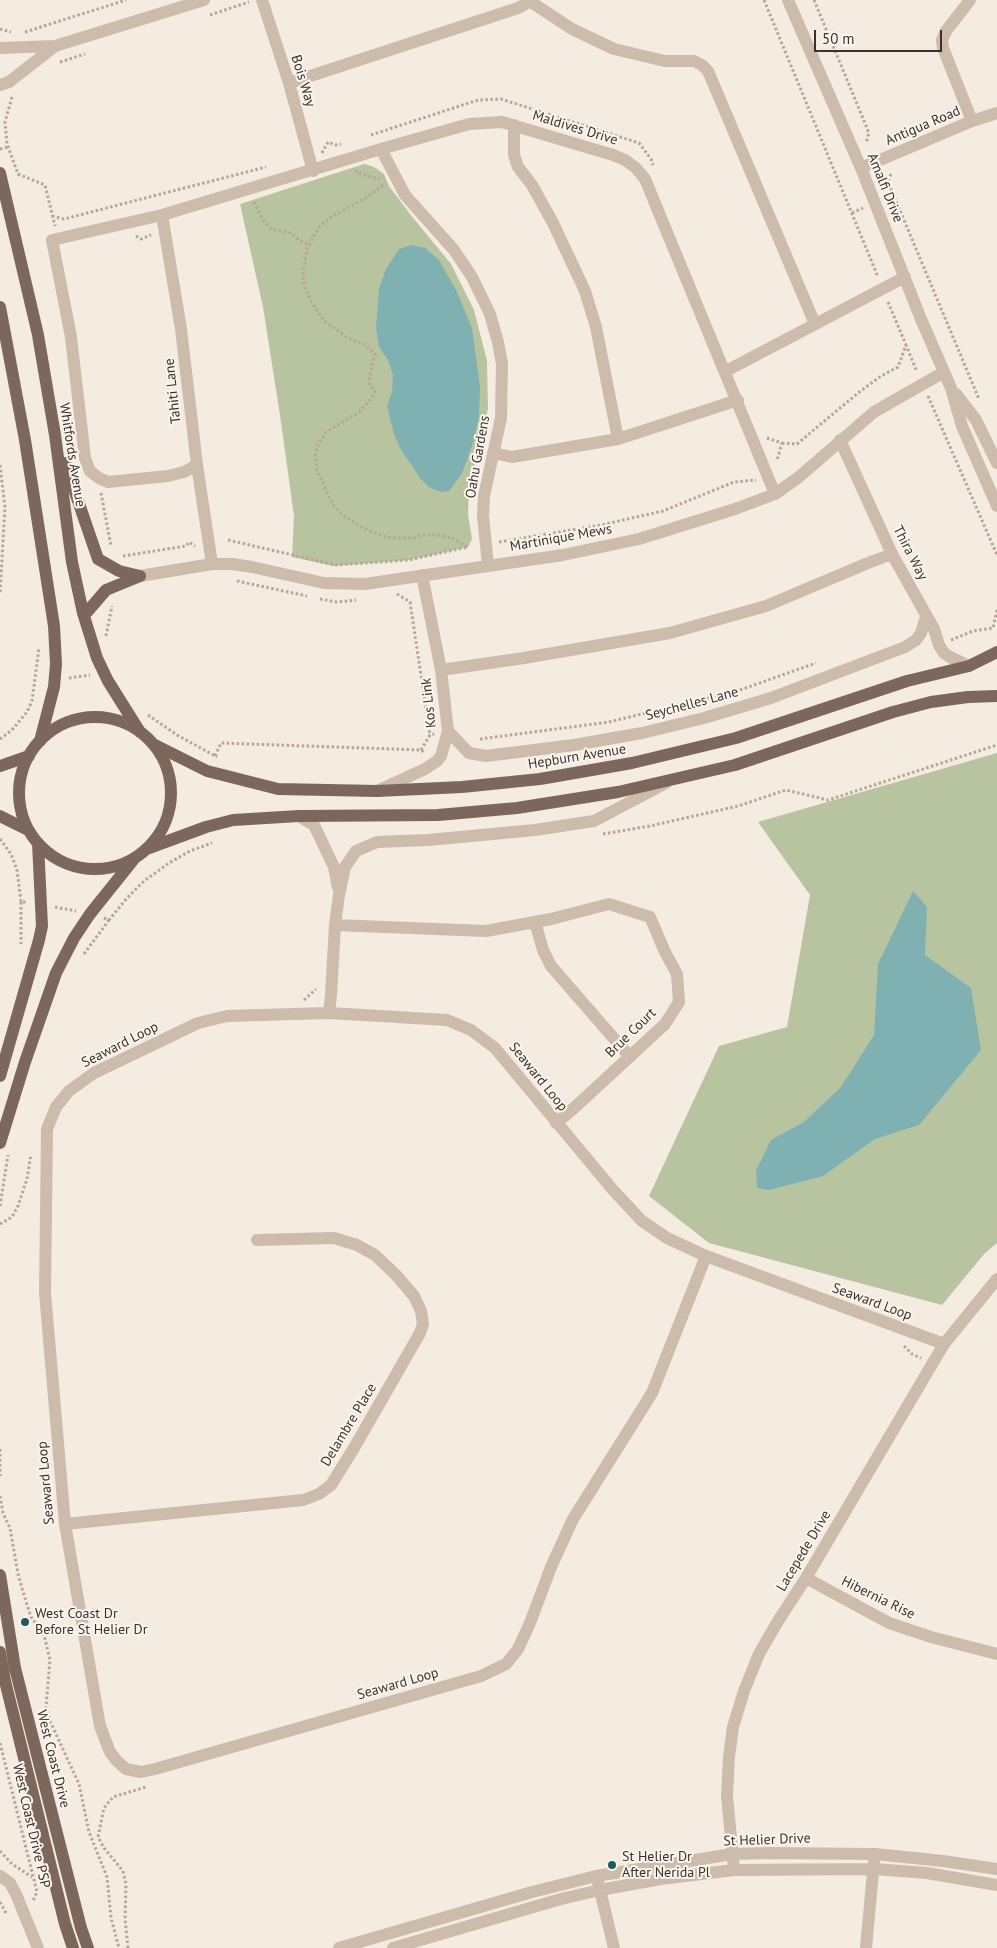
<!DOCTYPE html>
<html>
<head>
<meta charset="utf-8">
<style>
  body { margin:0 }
  #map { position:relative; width:997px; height:1948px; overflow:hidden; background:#f4ebe1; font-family:"PT Sans",sans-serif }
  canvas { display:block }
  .scale { position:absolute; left:814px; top:30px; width:128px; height:22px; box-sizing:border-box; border:2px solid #3b302b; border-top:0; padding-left:6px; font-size:15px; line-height:18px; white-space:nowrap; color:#3b302b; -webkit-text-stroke:4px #fbf5ee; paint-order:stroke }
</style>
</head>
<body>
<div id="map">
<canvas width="997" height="1948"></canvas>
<div class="scale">50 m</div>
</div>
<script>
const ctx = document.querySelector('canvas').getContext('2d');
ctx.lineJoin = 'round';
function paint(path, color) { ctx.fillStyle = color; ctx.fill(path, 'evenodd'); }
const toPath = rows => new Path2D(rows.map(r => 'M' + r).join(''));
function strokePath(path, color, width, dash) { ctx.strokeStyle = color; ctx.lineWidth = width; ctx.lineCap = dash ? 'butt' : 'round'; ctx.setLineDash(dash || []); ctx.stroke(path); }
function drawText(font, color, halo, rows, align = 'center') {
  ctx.font = font + ' "PT Sans",sans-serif'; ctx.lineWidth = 4; ctx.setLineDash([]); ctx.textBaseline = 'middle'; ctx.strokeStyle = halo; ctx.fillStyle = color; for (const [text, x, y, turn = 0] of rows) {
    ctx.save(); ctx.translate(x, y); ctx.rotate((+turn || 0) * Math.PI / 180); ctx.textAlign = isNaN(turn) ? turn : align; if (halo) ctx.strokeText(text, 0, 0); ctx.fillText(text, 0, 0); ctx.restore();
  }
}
paint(toPath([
  [364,164,374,167,384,174,389,186,410,214,451,264,474,310,487,361,488,409,469,488,468,514,472,539,468,547,409,560,333,566,292,557,294,516,280,415,263,307,240,204],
  [997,753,997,1243,985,1253,942,1305,709,1243,649,1196,719,1046,787,1027,810,895,758,822]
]), '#b8c4a0');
paint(toPath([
  [411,245,425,248,439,260,457,292,472,328,480,387,479,417,472,446,462,473,449,491,441,492,429,487,420,478,400,448,394,434,387,406,392,392,393,375,388,360,379,347,376,327,379,289,386,269,399,249],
  [913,891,927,907,925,955,971,988,981,1050,919,1125,875,1139,823,1176,769,1190,757,1188,756,1171,771,1140,804,1122,841,1087,874,1035,878,964]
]), '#7fb0b2');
strokePath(toPath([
  [764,0,878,277],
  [814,0,869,133,866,143],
  [210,15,249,2],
  [0,29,11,32],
  [25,32,126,0],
  [60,62,85,54],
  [12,97,5,122,7,144,18,174,45,185,55,226],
  [371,135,478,100,501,99,639,143,651,159,653,165],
  [0,149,8,147],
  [322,153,328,142,335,145,341,144],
  [356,170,357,173,380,179],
  [891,174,888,182,979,399],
  [254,202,262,219,271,229,291,233,300,241,309,244],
  [852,213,863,208],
  [52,216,64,219,266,167],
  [136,236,141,239,151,235],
  [888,302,906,345],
  [928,396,997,555],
  [767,438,782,443,777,460],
  [782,443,797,444,858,393,881,376,898,367,906,345,917,372],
  [0,465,5,507,0,594],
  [101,493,111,546],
  [228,540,336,565,409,560,468,547,452,538,438,535,422,535,413,538,391,538,380,535,361,527,344,516,333,505,317,470,315,457,317,447,326,432,359,412,372,398,375,391,370,385,369,378,375,354,364,344,348,338,324,321,312,303,304,286,303,273,307,249,319,227,331,217,364,199,384,184],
  [499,542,601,525,663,511,734,482,756,480],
  [123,556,186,546,189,542,195,546],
  [237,581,307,596],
  [397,594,410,602,430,735],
  [320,599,337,602,356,600],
  [106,636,112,606],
  [951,640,973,631,993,628,997,610],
  [69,678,90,675],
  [148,715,177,735,217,757],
  [0,739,12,730,27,712,32,701,39,648],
  [480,739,609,722,740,690,816,663],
  [421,750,430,735,434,734],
  [215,756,221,743,421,750,425,753],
  [603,834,650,826,738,806,786,790,828,800,997,745],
  [0,839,11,854,17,870,21,902,27,902],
  [21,902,21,944],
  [55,907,76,911],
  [104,918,109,920,127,898,144,881,169,863,190,851,212,843],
  [84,954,109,920],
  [304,1000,316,989],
  [0,1206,8,1155],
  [0,1224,12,1217,18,1206,27,1179,31,1154],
  [904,1346,912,1354,921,1358],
  [0,1449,0,1476],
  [0,1496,3,1513,10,1528,18,1574,24,1595,31,1617,44,1635,50,1660,46,1707,50,1721,79,1784,89,1832,107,1877,111,1918,119,1948],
  [0,1743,37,1892,33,1901],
  [0,1851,12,1864,32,1877],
  [0,1902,6,1913],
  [128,1948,125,1919,126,1884,123,1871,104,1848,98,1837,104,1808,113,1797,146,1787]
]), '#b9a596', 3, [2.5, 2.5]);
strokePath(toPath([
  [262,0,289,83,313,171],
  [528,0,572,29,614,49,665,61,694,61,702,65,708,71,815,324],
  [788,0,861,168,921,319,951,388,962,426,997,506],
  [970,0,946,31,942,40,943,48,972,121],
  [0,48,55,46,204,0],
  [289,83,518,8,529,2],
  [0,85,9,82,55,46],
  [514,125,514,155,518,167,532,185,553,223,585,291,596,327,618,439],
  [381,149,405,195,454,250,472,277,490,314,498,342,502,364,501,418,484,496,483,515,488,566],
  [861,168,972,121,997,113],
  [162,215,181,329,197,465,212,564],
  [726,371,905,277],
  [956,394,976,420,997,463],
  [840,440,892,554,934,629,939,645,944,653,950,657,969,666],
  [493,453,512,457,618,439,738,400],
  [197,465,184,472,168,476,108,482,99,478,90,471,85,458,71,337,52,240,162,215,381,149,469,124,502,122,613,155,625,160,636,168,645,179,775,494],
  [140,576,212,564,232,564,252,567,324,583,365,584,563,555,639,539,735,509,775,494,799,477,874,412,944,372],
  [441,670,524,658,670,633,766,606,868,563,892,554],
  [448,731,469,753,486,756,574,745,642,733,704,718,771,698,905,647,916,640,921,633,926,617],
  [377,791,425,769,437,761,441,756,448,731,441,670,422,575],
  [299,816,314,825,334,867,338,888],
  [535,922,543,950,551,966,630,1057],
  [335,925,486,931,551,919,609,904,650,917,665,952,677,974,679,1002,665,1024,573,1109,556,1123],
  [329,1013,331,995,335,925,339,895,345,867,356,851,377,842,428,840,535,830,594,821,666,783],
  [706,1256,652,1393,573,1519,551,1567,530,1623,518,1649,506,1664,481,1676,155,1769,141,1772,126,1769,117,1761,110,1752,100,1726,65,1524,45,1293,47,1129,56,1107,69,1091,94,1073,198,1023,227,1016,329,1013,447,1020,471,1030,495,1048,613,1190,642,1221,667,1238,706,1256,944,1344],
  [65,1524,303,1500,319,1494,331,1485,354,1448,420,1333,423,1324,421,1311,414,1296,396,1275,375,1255,357,1245,334,1238,257,1240],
  [806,1578,889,1623,931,1637,997,1654],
  [734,1870,727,1796,729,1757,733,1727,744,1691,759,1654,778,1621,806,1578,944,1344,997,1279],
  [0,1876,10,1883,16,1894,38,1948],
  [598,1882,614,1948],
  [339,1948,532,1892,596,1876,732,1854,768,1853,875,1854,943,1861,997,1869],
  [393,1948,561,1899,600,1890,661,1879,734,1870,874,1869,927,1873,997,1885],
  [866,1948,874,1861]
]), '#cdbbac', 12);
strokePath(toPath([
  [0,173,38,335,55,435,72,562,83,613,97,658,108,681,140,732],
  [0,307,25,440,54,626,56,664,54,687,40,741],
  [65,463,98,559,119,571,140,576],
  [83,613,87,612,106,590,140,576],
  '19 793a76 76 0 1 1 152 0a76 76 0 1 1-152 0Z',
  [153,744,207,771,278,789,377,791,462,787,540,779,632,763,736,738,907,681,969,666,997,652],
  [0,766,29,756],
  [0,816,28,830],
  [149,848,206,827,233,820,299,816,438,815,517,808,618,792,735,765,893,712,931,702,968,697,997,696],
  [0,1076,39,940,42,926,38,843],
  [0,1143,25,1062,56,973,74,938,90,914,134,859],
  [0,1575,15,1668,81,1928,88,1948],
  [0,1652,5,1681,65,1924,73,1948]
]), '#7d675c', 12);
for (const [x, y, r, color] of [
  [25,1622,5,"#1f5a5e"],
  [612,1865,5,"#1f5a5e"]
]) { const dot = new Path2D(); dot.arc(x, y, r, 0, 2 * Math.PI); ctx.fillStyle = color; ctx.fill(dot); strokePath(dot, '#fbf5ee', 2); }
drawText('14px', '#3b302b', '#fbf5ee', [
  ["Bois Way",303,81,73],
  ["Antigua Road",923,126,-23],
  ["Maldives Drive",575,128,17],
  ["Amalfi Drive",885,188,68],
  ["Tahiti Lane",173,391,-96],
  ["Whitfords Avenue",72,455,81],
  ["Oahu Gardens",478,457,-80],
  ["Martinique Mews",561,538,-10],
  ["Thira Way",910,553,63],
  ["Kos Link",429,703,-96],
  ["Seychelles Lane",692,704,-15],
  ["Hepburn Avenue",577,757,-9],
  ["Brue Court",631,1033,-44],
  ["Seaward Loop",120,1045,-27],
  ["Seaward Loop",538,1077,51],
  ["Seaward Loop",872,1302,20],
  ["Delambre Place",349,1425,-59],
  ["Seaward Loop",46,1483,-95],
  ["Lacepede Drive",804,1551,-59],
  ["Hibernia Rise",878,1598,26],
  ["Seaward Loop",398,1684,-16],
  ["West Coast Drive",53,1759,76],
  ["West Coast Drive PSP",31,1826,77],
  ["St Helier Drive",767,1840,-2]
]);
drawText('14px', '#3b302b', '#fbf5ee', [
  ["West Coast Dr",35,1614],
  ["Before St Helier Dr",35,1630],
  ["St Helier Dr",622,1857],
  ["After Nerida Pl",622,1873]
], 'left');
</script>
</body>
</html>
